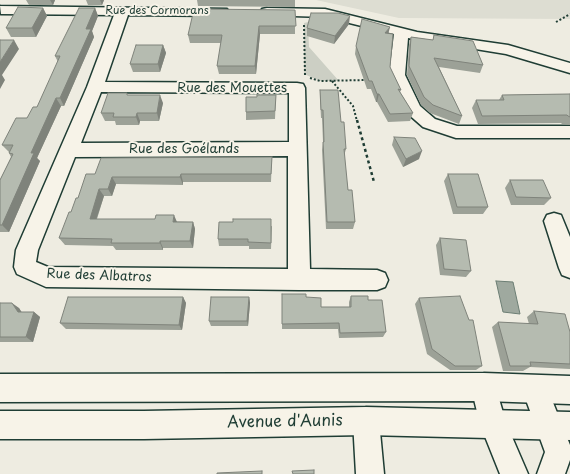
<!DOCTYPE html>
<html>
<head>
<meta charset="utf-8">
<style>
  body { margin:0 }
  canvas { display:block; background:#eeece1 }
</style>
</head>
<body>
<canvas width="570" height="474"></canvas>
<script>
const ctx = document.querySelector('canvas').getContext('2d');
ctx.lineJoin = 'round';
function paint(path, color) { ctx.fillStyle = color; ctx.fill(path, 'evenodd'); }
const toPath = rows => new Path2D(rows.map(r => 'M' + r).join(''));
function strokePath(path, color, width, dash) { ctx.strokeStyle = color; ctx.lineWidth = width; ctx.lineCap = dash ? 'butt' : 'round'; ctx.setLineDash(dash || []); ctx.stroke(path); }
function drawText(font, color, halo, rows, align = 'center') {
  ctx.font = font + ' "Playpen Sans",sans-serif'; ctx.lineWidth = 4; ctx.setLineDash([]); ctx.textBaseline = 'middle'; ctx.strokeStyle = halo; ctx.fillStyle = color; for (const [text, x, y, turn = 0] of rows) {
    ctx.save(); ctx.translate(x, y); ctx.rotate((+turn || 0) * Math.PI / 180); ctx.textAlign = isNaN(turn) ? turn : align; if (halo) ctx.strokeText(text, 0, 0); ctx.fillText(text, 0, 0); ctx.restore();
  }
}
paint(toPath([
  [316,0,570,0,570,19,399,18]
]), '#ddddd2');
paint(toPath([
  [308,22,309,47,339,81,320,81,304,74,304,23]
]), '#cccfc4');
const water = toPath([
  [496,281,513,282,520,314,503,312,496,281]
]);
paint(water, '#9fa99f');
strokePath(water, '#6c7e74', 1);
const minor = toPath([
  [0,6,227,9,229,12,227,15,222,16,128,15,105,82,297,83,303,84,305,88,310,269,377,270,385,273,388,280,385,287,377,290,299,290,46,287,17,274,14,267,16,250,87,87,114,15,1,14,0,6],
  [101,92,289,93,289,142,81,143,101,92],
  [288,156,288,269,48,267,36,262,38,250,75,157,288,156],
  [267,8,325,9,417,32,508,45,570,63,570,73,506,54,408,38,405,75,420,106,435,119,457,126,570,126,570,138,456,138,423,127,407,113,389,75,394,34,325,17,262,15,260,12,262,9,267,8],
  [554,213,561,215,570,237,570,278,562,275,559,268,544,221,547,215,554,213],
  [484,374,493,378,506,423,528,474,500,474,480,424,471,387,475,378,484,374],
  [535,376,544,380,570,445,570,460,565,474,537,474,545,452,522,389,526,380,535,376],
  [366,408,375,412,379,421,384,474,356,474,353,421,357,412,366,408]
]);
const major = toPath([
  [484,373,570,376,570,404,484,401,0,402,0,374,484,373],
  [366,407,570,412,570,440,366,435,144,439,0,439,0,411,144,411,366,407]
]);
strokePath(minor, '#1f3d34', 3);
strokePath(major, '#1f3d34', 3);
strokePath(toPath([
  [556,22,570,14],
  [304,25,305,75],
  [310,78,320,81,366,80],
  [332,81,353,106,357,121]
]), '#1f3d34', 2, [2, 2]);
strokePath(toPath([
  [357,120,374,182]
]), '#1f3d34', 2.5, [3, 3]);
paint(minor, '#f7f3e8');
paint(major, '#f7f3e8');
paint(toPath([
  [26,0,55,0,53,5,29,5],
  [86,0,104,0,102,5,88,5],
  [197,0,295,0,295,7,198,6],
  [43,8,47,16,36,37,11,37,6,28],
  [95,8,98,16,92,31,94,37,64,106,61,106,37,158,40,161,9,232,0,232,0,180,11,157,9,153,9,152,2,145,27,118,37,107,58,62,55,56],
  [295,10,295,34,260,34,256,74,219,74,217,66,221,43,190,43,188,35],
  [349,24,334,44,307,36,307,28],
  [388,34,390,67,401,90,400,92,413,113,410,121,388,122,377,102,376,102,371,89,367,89,355,54,356,46],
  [434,35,483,65,480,73,439,67,462,116,459,124,430,113,421,105,407,75,409,45,411,37,433,40],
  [163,45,166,53,160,72,133,72,130,64],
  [320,90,341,122,346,149,344,156,348,190,355,222,353,229,326,229,322,150,323,142,322,118,321,118,320,98],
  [570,94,570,125,562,124,561,123,478,124,472,108,476,100,499,100,502,95],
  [128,95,163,103,159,121,140,121,139,125,116,125,115,121,105,121,101,113],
  [276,95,275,119,246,120,246,112,257,97],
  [394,137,419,159,403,167,392,145],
  [272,157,271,182,183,182,183,185,116,184,112,196,104,196,97,219,193,222,195,229,193,248,163,248,163,250,116,250,113,246,65,245,59,238,78,198,95,174],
  [448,174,488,207,483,214,453,214,444,181],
  [510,180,551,198,544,205,511,205,505,188],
  [272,226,271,249,249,249,249,246,219,246,218,239],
  [440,238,471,271,466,277,440,275,436,245],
  [282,294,306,297,321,307,349,307,349,302,351,296,368,300,386,332,383,337,339,338,338,329,282,329],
  [183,297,186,303,182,330,66,329,60,323],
  [249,297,250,303,248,326,211,326,209,321],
  [419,298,482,366,476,370,450,370,427,354,415,304],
  [0,303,19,308,21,312,34,312,40,317,33,342,0,342],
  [534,311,570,332,570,369,530,367,523,371,503,371,492,327,498,322,529,324,527,317]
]), '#9ca197');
paint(toPath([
  [50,0,55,0,53,5],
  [100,0,104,0,102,5],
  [43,8,47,16,36,37,32,28],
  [95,8,98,16,92,31,94,37,64,106,60,98,86,29],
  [350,16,349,24,334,44,335,36],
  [259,26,260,34,256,74,255,66],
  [390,27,388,35,385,33],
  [14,40,19,49,2,75,5,80,0,89,0,62],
  [163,45,166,53,160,72,158,64],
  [377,94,379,94,377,102,376,102],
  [160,95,163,103,159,121,157,113],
  [56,98,61,106,37,158,40,161,9,232,2,225,31,153],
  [137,113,140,121,139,125,136,117],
  [422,151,419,159,403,167,406,159],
  [181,174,183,182,183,185,180,177],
  [112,177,116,184,112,196,108,189],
  [99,189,104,196,94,226,90,219],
  [174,215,177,222,173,222],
  [193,222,195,229,193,248,190,241],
  [160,241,163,248,163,250,160,243],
  [183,297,186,303,182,330,179,325],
  [249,297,250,303,248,326,247,321],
  [12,303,19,308,25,317,18,312],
  [34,312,40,317,33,342,26,337]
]), '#7f837b');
const building = toPath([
  [18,7,43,8,32,28,6,28,18,7],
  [79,8,95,8,86,29,91,29,60,98,56,98,31,153,34,153,2,225,0,225,0,180,13,154,9,153,13,145,2,145,16,118,27,118,33,107,37,107,60,56,55,56,79,8],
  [194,9,295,10,296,26,259,26,255,66,217,66,222,35,188,35,194,9],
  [311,13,338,13,350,16,335,36,307,28,311,13],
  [362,19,390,27,385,33,393,34,390,67,401,90,398,89,413,113,390,114,379,94,377,94,372,81,369,81,356,46,362,19],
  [434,35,473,41,483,65,434,58,462,116,433,105,424,97,409,66,411,37,433,40,434,35],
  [0,40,14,40,0,62,0,40],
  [136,45,163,45,158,64,130,64,136,45],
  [320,90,338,90,341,122,344,122,346,149,344,149,348,190,352,190,355,222,327,222,323,142,324,142,323,110,321,110,320,90],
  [108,93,127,93,127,95,160,95,157,113,137,113,136,117,113,117,114,113,101,113,108,93],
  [570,94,570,117,568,116,567,115,482,116,476,100,504,100,502,95,570,94],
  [257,95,276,95,275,111,246,112,246,97,257,97,257,95],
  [394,137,415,138,422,151,406,159,394,137],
  [272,157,271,174,181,174,180,177,112,177,108,189,99,189,90,219,155,219,156,215,174,215,173,222,193,222,190,241,160,241,160,243,111,243,112,239,59,238,69,212,71,212,76,198,78,198,86,174,95,174,101,158,272,157],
  [448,174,478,174,488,207,457,207,448,174],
  [510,180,543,180,551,198,516,197,510,180],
  [233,219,271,219,271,243,248,242,248,239,218,239,219,222,233,222,233,219],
  [440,238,466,240,471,271,444,269,440,238],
  [282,294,306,294,306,297,321,298,321,307,351,307,351,296,368,296,368,300,382,300,386,332,340,333,339,323,282,324,282,294],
  [460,296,469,320,473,320,482,366,455,366,432,349,419,298,460,296],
  [68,297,183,297,179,325,60,323,68,297],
  [211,297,249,297,247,321,209,321,211,297],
  [0,303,12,303,18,312,34,312,26,337,0,337,0,303],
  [534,311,565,314,570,332,570,364,530,362,531,366,510,366,498,322,538,324,534,311],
  [314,470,314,474,293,474,292,471,314,470],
  [262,471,262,474,217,474,217,473,262,471]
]);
paint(building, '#b5bbb0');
strokePath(building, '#7f837b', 1);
drawText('11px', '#1f3d34', '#f7f3e8', [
  ["Rue des Cormorans",157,11]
]);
drawText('13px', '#1f3d34', '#f7f3e8', [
  ["Rue des Mouettes",232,88],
  ["Rue des Goélands",184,149],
  ["Rue des Albatros",99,276,2]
]);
drawText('16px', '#1f3d34', '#f7f3e8', [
  ["Avenue d'Aunis",285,422,-1]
]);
</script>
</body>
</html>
